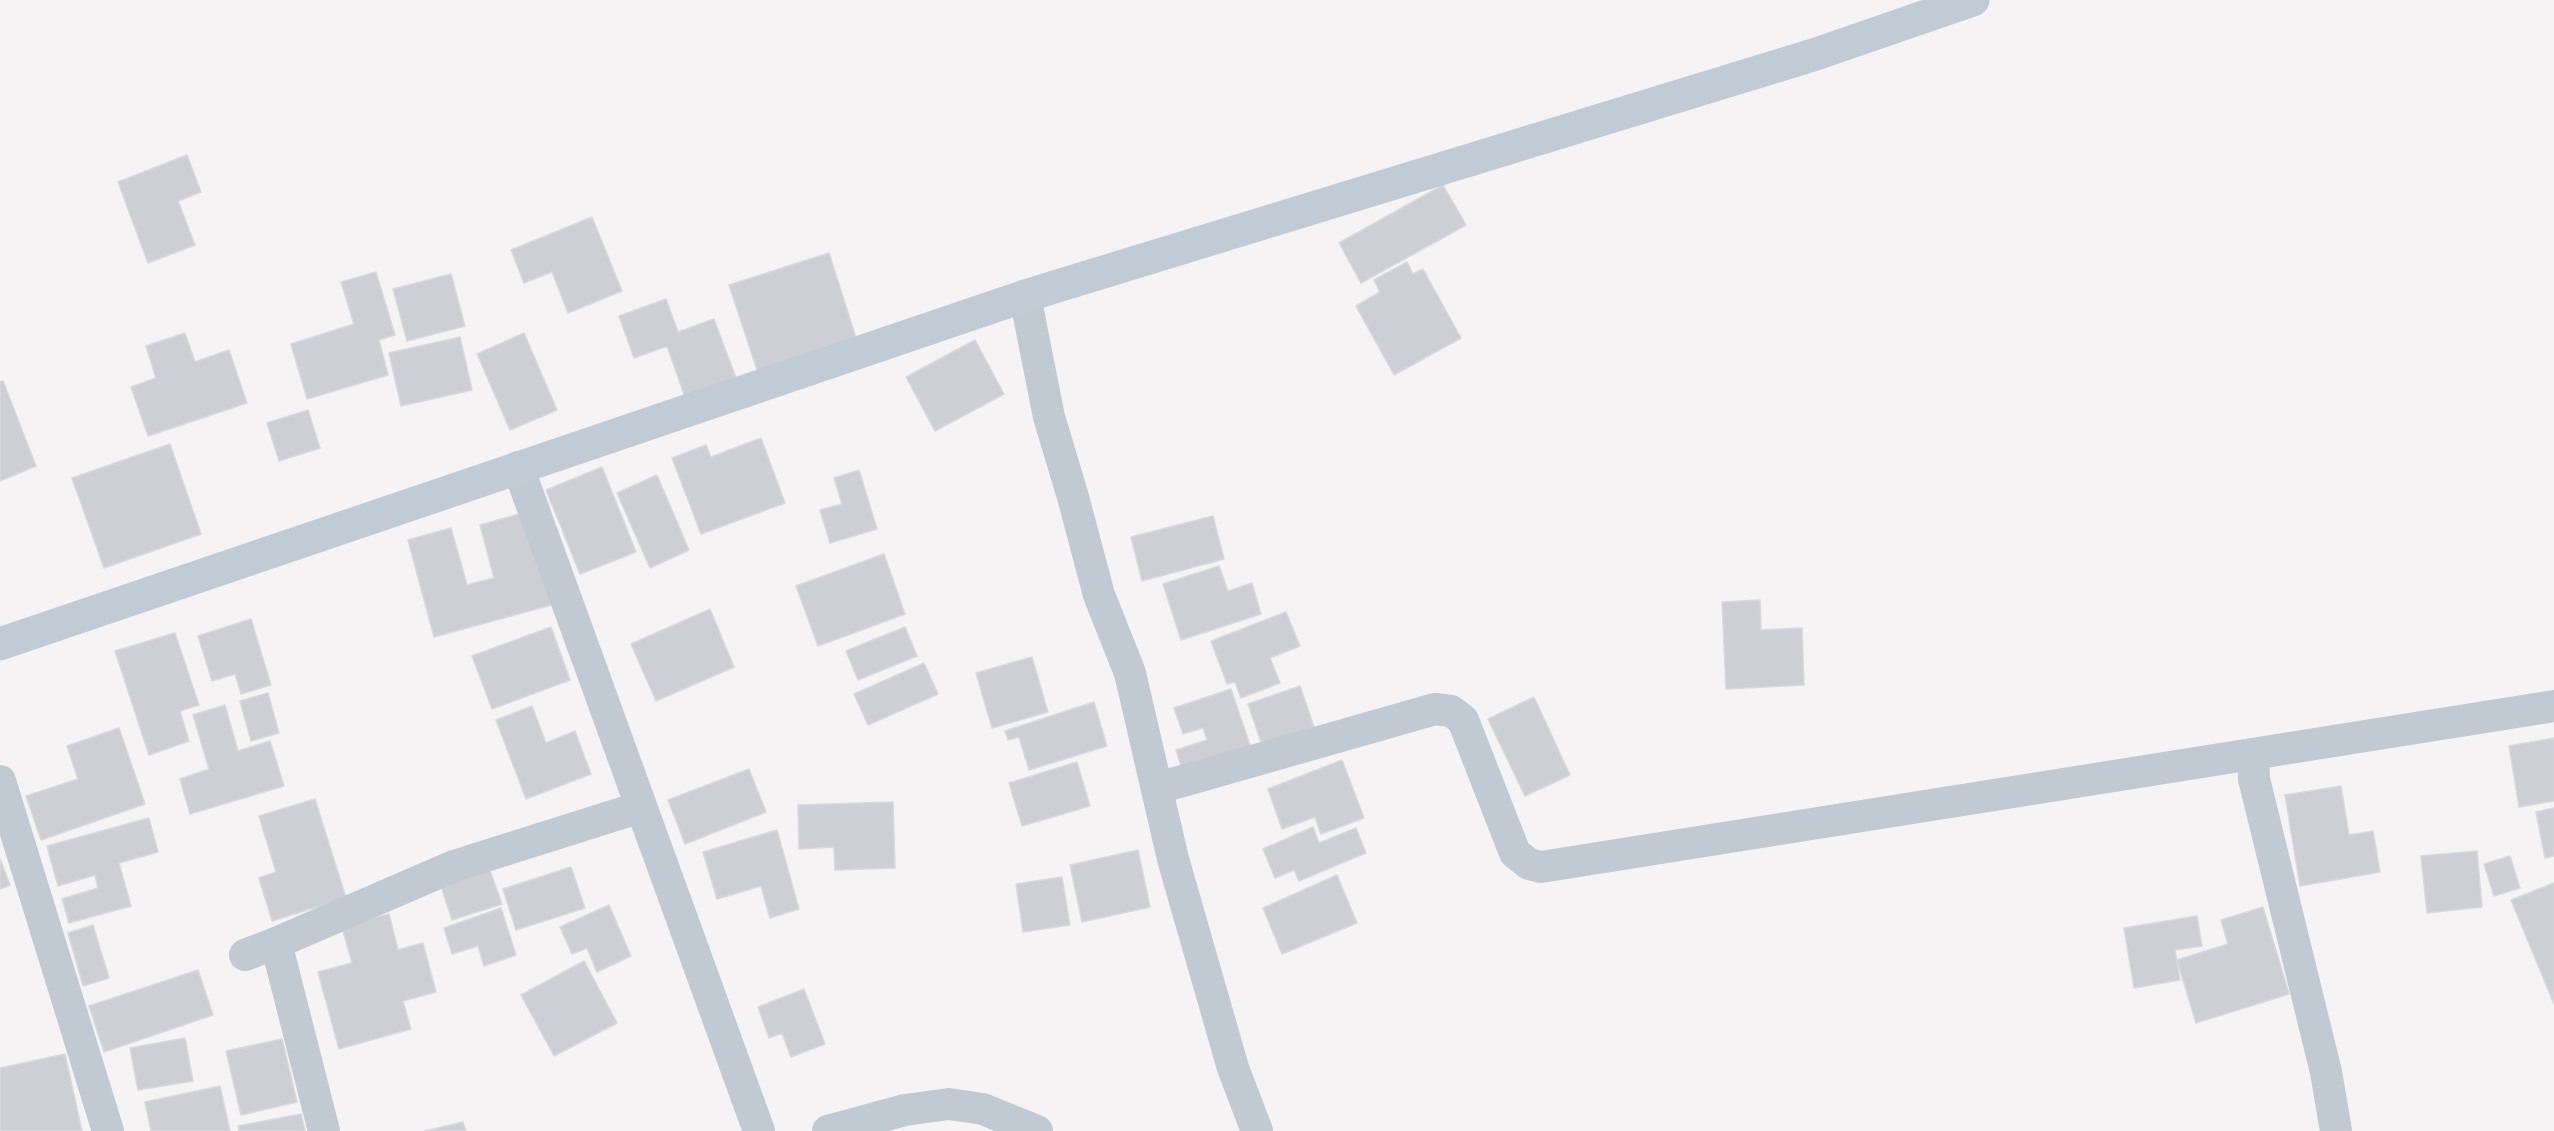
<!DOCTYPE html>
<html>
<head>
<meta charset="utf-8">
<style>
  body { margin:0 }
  canvas { display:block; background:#f5f3f3 }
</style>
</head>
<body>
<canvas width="2554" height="1131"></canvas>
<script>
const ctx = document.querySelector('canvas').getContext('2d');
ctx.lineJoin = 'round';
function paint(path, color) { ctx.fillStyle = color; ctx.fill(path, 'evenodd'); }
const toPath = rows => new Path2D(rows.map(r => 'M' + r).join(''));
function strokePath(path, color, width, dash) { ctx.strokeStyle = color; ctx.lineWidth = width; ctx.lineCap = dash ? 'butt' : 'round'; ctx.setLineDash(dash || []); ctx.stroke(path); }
const building = toPath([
  [187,155,201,192,178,201,195,245,148,263,118,182,187,155],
  [1443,185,1466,225,1361,283,1339,243,1443,185],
  [592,217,622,291,568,313,552,272,524,283,511,250,592,217],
  [829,253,857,341,758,373,729,285,829,253],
  [1407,262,1413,274,1423,269,1461,338,1394,375,1356,306,1380,292,1374,280,1407,262],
  [376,272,395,335,379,340,388,375,307,399,291,344,354,324,341,282,376,272],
  [451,274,465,326,407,341,393,289,451,274],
  [666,299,678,332,714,319,736,378,685,397,667,346,634,358,619,316,666,299],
  [185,333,195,362,229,350,247,403,148,436,131,387,156,378,146,346,185,333],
  [524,333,557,410,510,430,477,354,524,333],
  [460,337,472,390,401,406,389,353,460,337],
  [975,340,1004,394,935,431,906,377,975,340],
  [3,381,36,466,0,481,0,382,3,381],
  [308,410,320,448,279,461,267,423,308,410],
  [761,438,785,503,701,534,672,458,706,445,711,457,761,438],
  [170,444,201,534,104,568,72,478,170,444],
  [602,467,636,552,580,574,546,490,602,467],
  [859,470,877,529,830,543,820,510,842,504,834,478,859,470],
  [657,475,689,550,650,568,617,493,657,475],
  [530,511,555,604,434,637,408,540,451,528,467,585,494,578,480,525,530,511],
  [1213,516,1224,559,1142,581,1131,537,1213,516],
  [884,554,905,614,818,646,796,586,884,554],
  [1219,566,1228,591,1252,583,1261,614,1181,640,1163,584,1219,566],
  [1760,600,1761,630,1802,628,1804,685,1726,689,1722,602,1760,600],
  [710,609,734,667,656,701,631,644,710,609],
  [1286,612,1300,646,1270,658,1280,683,1241,698,1235,682,1227,684,1211,641,1286,612],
  [251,619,271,685,241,694,235,674,212,681,198,636,251,619],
  [551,627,570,680,492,709,472,656,551,627],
  [905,627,917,656,858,680,846,651,905,627],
  [175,633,199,705,180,711,189,741,149,755,115,651,175,633],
  [1032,657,1048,712,992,728,976,673,1032,657],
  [924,663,938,694,868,725,854,694,924,663],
  [1300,686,1314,727,1262,745,1248,704,1300,686],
  [1231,689,1253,754,1185,778,1176,750,1207,740,1203,728,1183,734,1174,708,1231,689],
  [268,693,279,733,251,741,240,701,268,693],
  [1534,697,1570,775,1525,796,1488,719,1534,697],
  [1094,702,1107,746,1029,770,1019,737,1008,740,1005,731,1094,702],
  [225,705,238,751,270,741,284,786,190,814,180,779,209,769,193,715,225,705],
  [532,706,546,743,575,731,591,774,526,799,496,720,532,706],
  [119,728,145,804,41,840,26,796,78,779,67,746,119,728],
  [2554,738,2554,801,2519,807,2509,746,2554,738],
  [1342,760,1364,818,1321,834,1315,817,1282,829,1268,789,1342,760],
  [1077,762,1090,806,1022,826,1009,783,1077,762],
  [749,769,766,812,685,844,668,800,749,769],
  [2341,786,2349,835,2373,831,2380,872,2300,886,2285,795,2341,786],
  [315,799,346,898,272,921,259,878,276,872,259,816,315,799],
  [893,802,895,868,835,870,834,847,799,849,798,805,893,802],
  [2554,808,2554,856,2545,858,2536,812,2554,808],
  [149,818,158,852,119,863,131,906,69,923,62,899,98,888,95,875,58,886,47,846,149,818],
  [1313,827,1319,843,1356,828,1366,853,1299,881,1294,870,1275,878,1263,849,1313,827],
  [777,830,799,909,770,918,761,886,717,899,703,852,777,830],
  [1138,850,1150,907,1082,922,1070,865,1138,850],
  [2477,851,2482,907,2427,913,2421,856,2477,851],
  [2510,856,2520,888,2494,896,2484,864,2510,856],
  [0,859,10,885,0,889,0,859],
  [571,867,585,908,516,930,503,889,571,867],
  [489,868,502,904,452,920,440,883,489,868],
  [1337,875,1357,923,1282,954,1263,908,1337,875],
  [1062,877,1070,925,1023,932,1016,884,1062,877],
  [2554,883,2554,1004,2511,900,2554,883],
  [609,905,631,956,597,972,587,948,572,954,560,927,609,905],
  [2263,907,2289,994,2196,1023,2177,960,2228,944,2221,920,2263,907],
  [501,908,516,955,484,966,478,946,452,954,444,928,501,908],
  [389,914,398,950,423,943,436,992,403,1001,411,1029,339,1049,318,972,352,963,342,927,389,914],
  [2197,916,2202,946,2175,950,2180,980,2134,988,2124,928,2197,916],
  [93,925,109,978,83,986,68,933,93,925],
  [584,961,617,1023,554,1056,521,995,584,961],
  [198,970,213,1015,104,1052,89,1006,198,970],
  [804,989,825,1044,791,1057,782,1033,769,1038,758,1007,804,989],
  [185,1038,193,1081,138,1090,130,1048,185,1038],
  [282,1039,297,1102,241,1115,226,1051,282,1039],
  [65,1054,82,1131,0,1131,0,1068,65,1054],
  [220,1086,230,1131,151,1131,145,1102,220,1086],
  [301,1114,305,1131,239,1131,238,1126,301,1114],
  [463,1122,466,1131,425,1131,463,1122]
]);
paint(building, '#cdcfd5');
strokePath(building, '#d7d9de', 1.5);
strokePath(toPath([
  [1025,296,1049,417,1073,497,1099,595,1130,673,1173,859,1233,1068,1257,1131],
  [518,467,759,1131],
  [2253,754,2254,779,2326,1072,2336,1131],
  [0,781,108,1131],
  [1158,788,1435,709,1451,711,1463,720,1515,853,1529,864,1541,867,2554,706],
  [245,955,276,943],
  [324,1131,276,943,454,866,641,807],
  [828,1131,905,1110,949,1104,983,1109,1037,1131]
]), '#c1cad2', 32);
strokePath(toPath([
  [0,644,1025,296,1813,55,1973,0]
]), '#c1cbd6', 33);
</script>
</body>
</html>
